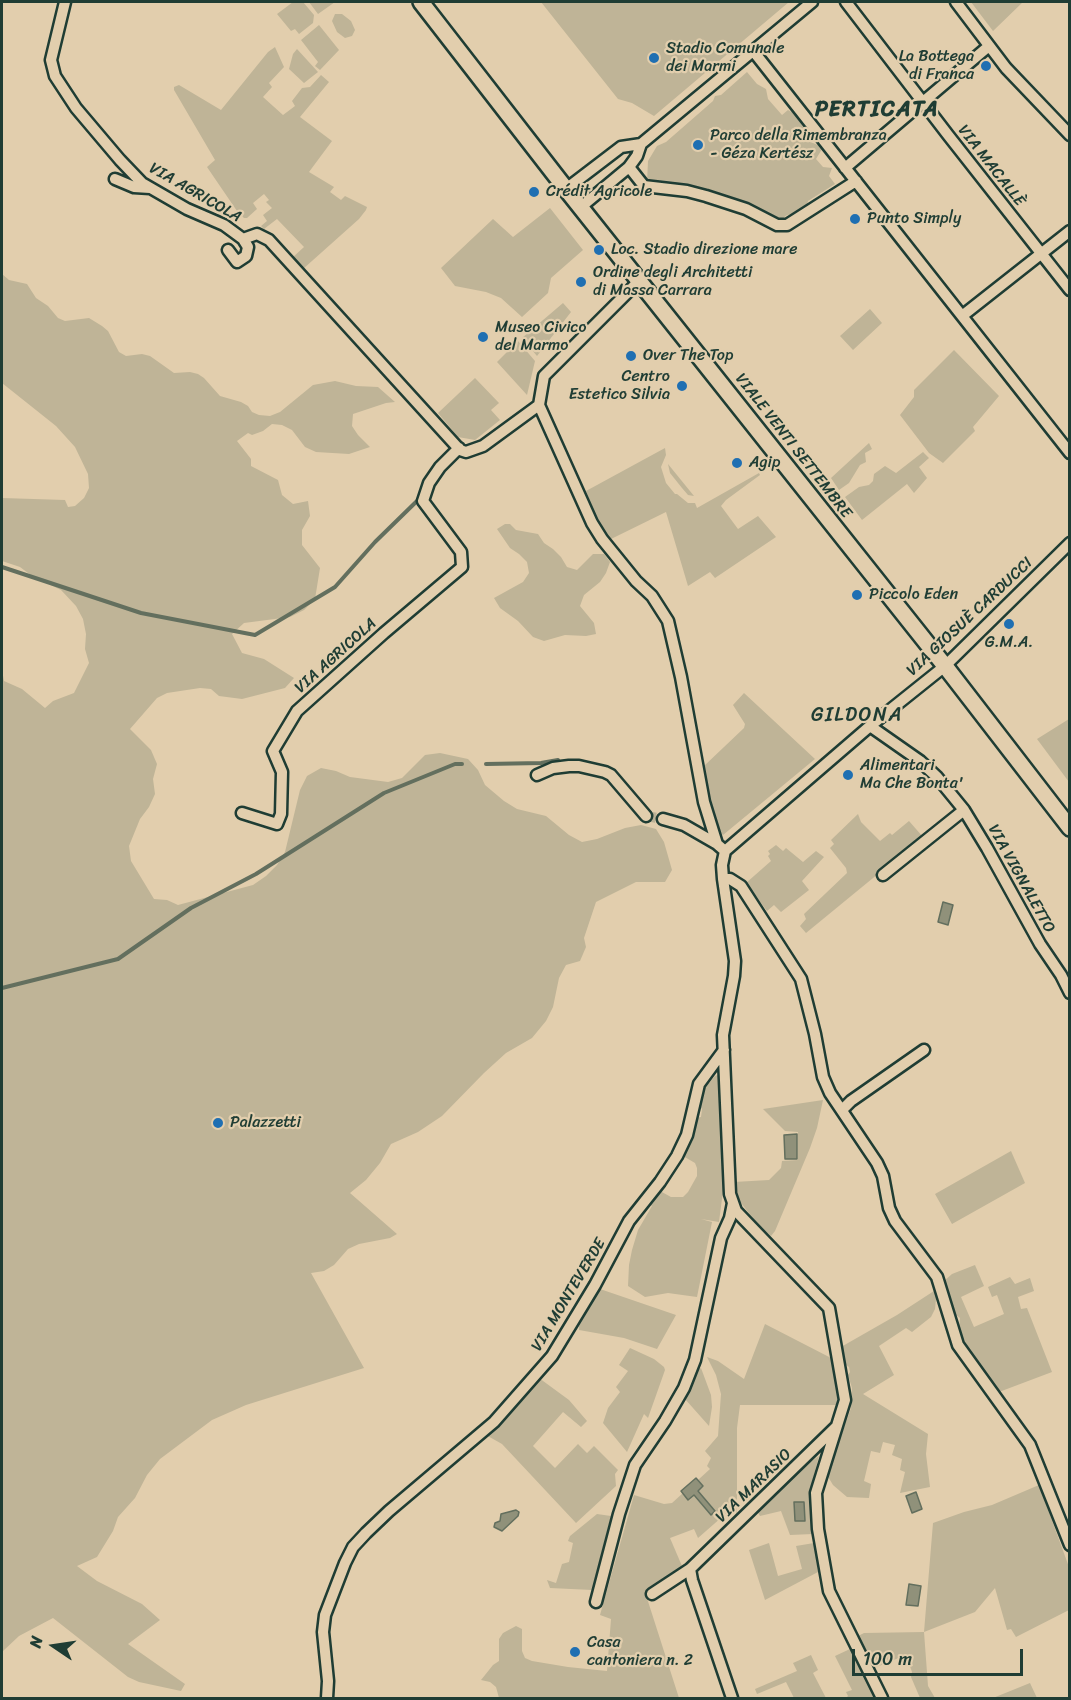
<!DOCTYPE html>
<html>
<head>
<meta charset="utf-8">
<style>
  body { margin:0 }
  #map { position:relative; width:1071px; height:1700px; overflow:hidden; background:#e2cead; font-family:Sriracha,sans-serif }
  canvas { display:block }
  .frame { position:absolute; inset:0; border:3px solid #1f3d34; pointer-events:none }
  .north { position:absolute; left:24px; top:1616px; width:60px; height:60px; -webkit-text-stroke:4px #e2cead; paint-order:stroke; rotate:283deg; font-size:16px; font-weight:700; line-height:24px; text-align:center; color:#1f3d34 }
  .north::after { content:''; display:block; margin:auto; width:21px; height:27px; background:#1f3d34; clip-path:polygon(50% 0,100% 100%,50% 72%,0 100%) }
  .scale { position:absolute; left:852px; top:1649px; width:171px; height:27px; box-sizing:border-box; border:3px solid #1f3d34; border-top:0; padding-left:8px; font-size:18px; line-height:21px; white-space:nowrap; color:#1f3d34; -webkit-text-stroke:4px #e2cead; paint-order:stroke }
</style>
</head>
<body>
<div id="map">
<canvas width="1071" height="1700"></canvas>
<div class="frame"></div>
<div class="north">N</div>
<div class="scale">100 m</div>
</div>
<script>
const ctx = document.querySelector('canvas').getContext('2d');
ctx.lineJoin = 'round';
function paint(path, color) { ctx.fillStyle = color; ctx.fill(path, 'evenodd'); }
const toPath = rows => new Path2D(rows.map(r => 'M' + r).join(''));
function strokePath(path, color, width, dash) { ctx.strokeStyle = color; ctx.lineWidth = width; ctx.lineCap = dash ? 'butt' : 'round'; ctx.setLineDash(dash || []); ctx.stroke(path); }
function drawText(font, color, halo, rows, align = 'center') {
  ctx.font = font + ' Sriracha,sans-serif'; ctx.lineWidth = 4.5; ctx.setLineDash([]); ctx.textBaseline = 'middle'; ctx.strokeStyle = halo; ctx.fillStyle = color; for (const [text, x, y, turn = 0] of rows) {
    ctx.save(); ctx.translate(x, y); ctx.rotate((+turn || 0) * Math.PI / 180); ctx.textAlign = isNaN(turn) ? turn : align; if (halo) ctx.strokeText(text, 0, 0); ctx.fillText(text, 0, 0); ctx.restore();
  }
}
paint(toPath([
  [293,2,303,2,314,15,313,23,299,34,295,29,291,31,277,14],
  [309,2,335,2,318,14],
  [541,2,789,2,654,116,632,103,618,99],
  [971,2,1023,2,993,31],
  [335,14,342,14,351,21,355,30,352,36,345,38,337,32,332,21],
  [319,25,339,50,320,70,315,66,318,62,301,40],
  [275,47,284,67,269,83,272,87,263,97,283,115,295,106,292,101,302,88,310,87,321,75,329,82,300,117,332,141,309,172,334,187,330,192,341,200,345,196,367,207,366,210,359,219,303,269,292,258,304,247,277,219,264,229,261,226,267,221,263,215,272,208,266,202,269,200,264,194,253,203,257,209,247,218,244,218,237,211,207,167,215,160,174,90,174,87,179,85,221,110,268,52],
  [297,49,318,72,304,83,289,69,293,54],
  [747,72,757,84,766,89,768,99,782,115,788,110,795,114,803,127,806,140,820,146,822,149,816,159,823,167,832,168,829,176,835,184,808,201,807,208,802,213,787,215,780,221,695,188,675,184,647,183,648,161,657,146,666,142,713,101,715,96,721,95],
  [550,208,583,250,551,278,548,293,522,317,501,298,486,292,455,286,441,268,493,219,513,237],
  [2,274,9,280,27,284,36,298,48,306,58,318,65,321,89,318,102,326,108,331,119,352,126,356,142,354,150,356,174,373,190,372,198,374,204,378,220,396,241,402,248,406,252,412,259,415,270,416,280,412,313,385,335,381,356,386,378,387,395,402,386,403,353,414,352,426,358,435,370,447,349,454,316,452,305,447,292,430,282,425,272,424,263,431,252,435,248,433,237,441,251,459,251,466,278,480,282,495,293,504,308,501,310,516,302,530,302,545,320,568,315,599,304,610,290,617,244,623,232,634,242,653,264,659,294,678,285,688,242,699,219,696,211,689,200,688,167,693,157,698,130,729,151,750,157,764,153,779,155,794,149,807,140,819,129,846,131,861,154,899,167,900,178,905,253,885,266,876,277,865,285,852,300,790,307,776,321,768,336,771,350,777,388,782,402,778,425,755,440,753,468,759,478,770,485,785,504,801,517,809,546,816,569,835,582,842,597,839,625,828,641,825,656,829,664,842,672,870,665,882,636,882,596,902,584,938,586,947,580,961,566,965,559,978,553,1007,546,1021,532,1038,506,1053,484,1073,442,1116,418,1132,391,1144,380,1163,366,1180,350,1193,397,1234,390,1238,359,1244,348,1249,334,1265,324,1271,311,1273,364,1368,246,1405,212,1420,160,1459,147,1475,135,1498,118,1517,113,1531,97,1557,77,1566,97,1581,142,1604,160,1620,128,1644,185,1684,181,1691,139,1682,128,1677,53,1618,19,1636,2,1652,2,670,4,681,22,689,45,708,53,701,74,693,89,663,85,649,86,634,83,619,76,606,61,590,32,576,20,567,2,561,2,498,65,500,68,507,75,506,84,498,89,488,88,474,75,447,56,426,2,383],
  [563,303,571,312,537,356,522,338],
  [870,309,882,323,853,350,840,336],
  [518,341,535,361,527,395,497,362],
  [954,350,999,396,973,427,975,431,943,463,929,453,900,415,914,397,914,390],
  [475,378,499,403,491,410,500,420,475,440,458,437,438,413],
  [869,443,872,449,865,453,866,462,860,465,849,483,839,490,831,478],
  [665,448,666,455,661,467,666,483,675,494,677,494,688,503,695,503,697,508,759,473,760,475,726,500,721,506,738,529,758,516,776,537,715,578,710,572,688,586,666,512,611,539,596,517,586,491],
  [923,452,929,458,919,467,927,478,914,493,907,484,862,520,845,497,859,487,869,485,873,481,874,474,885,466,896,473],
  [668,464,694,496,688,495,682,488,670,473],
  [505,524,510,524,516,530,538,534,544,543,553,549,561,557,567,567,577,570,593,554,604,554,610,562,606,573,600,582,584,595,580,606,594,623,596,634,586,636,565,635,544,641,533,637,518,621,500,608,494,598,523,582,529,573,527,562,519,554,510,548,497,529],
  [744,693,815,759,723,835,716,828,704,766,744,728,745,724,733,705],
  [1069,719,1069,782,1037,739],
  [858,814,861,822,880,841,890,833,892,835,909,821,923,837,806,933,800,926,806,919,804,914,847,873,846,868,830,848,834,844,831,840],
  [776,845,783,851,786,848,803,862,816,851,824,857,802,881,809,890,781,912,774,905,767,911,746,883,771,861,768,856,770,854,768,851],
  [720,1074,724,1183,719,1222,701,1219,712,1222,697,1297,668,1293,645,1297,628,1286,629,1265,632,1250,638,1230,652,1206,648,1204,660,1191,671,1197,683,1197,688,1192,697,1176,697,1168,695,1163,683,1156,692,1139,696,1118,701,1117,702,1109,700,1107,705,1088,715,1076],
  [823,1100,817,1128,810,1148,775,1231,771,1236,758,1225,735,1195,734,1182,769,1180,781,1168,782,1161,798,1160,798,1132,785,1131,763,1109],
  [1011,1151,1025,1183,952,1224,935,1194],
  [975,1265,984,1286,961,1297,974,1327,1004,1314,997,1295,992,1297,988,1287,1010,1277,1015,1284,1030,1278,1034,1291,1018,1297,1021,1309,1027,1308,1052,1372,999,1392,969,1350,959,1330,960,1318,951,1311,943,1282,952,1274],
  [600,1289,676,1315,657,1349,624,1338,579,1330,579,1326],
  [937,1289,935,1309,931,1317,912,1332,906,1328,879,1346,894,1375,863,1394,928,1434,926,1454,930,1487,900,1493,905,1472,900,1470,902,1459,892,1455,895,1445,883,1442,880,1453,871,1451,864,1481,871,1484,869,1498,847,1497,833,1485,827,1475,851,1408,852,1388,848,1375,850,1372,849,1367,845,1364,841,1347,897,1315],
  [765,1324,833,1359,839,1405,740,1405,737,1428,737,1513,730,1510,698,1538,694,1529,670,1538,682,1566,645,1592,679,1698,499,1698,496,1687,490,1682,481,1680,493,1665,499,1661,499,1639,503,1633,516,1626,522,1629,522,1651,525,1658,532,1661,568,1667,607,1671,611,1619,600,1615,634,1495,664,1504,672,1503,683,1493,688,1499,693,1495,711,1515,697,1491,703,1486,698,1480,710,1469,707,1466,711,1458,705,1451,718,1436,721,1394,716,1375,707,1357,718,1361,744,1379],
  [630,1348,654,1359,664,1367,665,1370,648,1418,644,1414,627,1452,603,1423,608,1408,620,1392,616,1387,628,1371,619,1365],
  [701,1368,711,1395,712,1407,709,1426,685,1399,697,1371],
  [539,1378,569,1400,587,1421,581,1427,563,1412,533,1446,555,1468,578,1444,587,1453,594,1446,618,1470,615,1474,616,1486,576,1523,502,1444,486,1435,513,1409],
  [819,1456,809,1494,813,1534,790,1535,781,1511,760,1516,757,1511,806,1465],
  [1039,1485,1069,1567,1069,1610,1016,1637,1011,1629,1007,1630,995,1588,975,1612,924,1632,928,1686,935,1698,920,1698,911,1677,912,1672,906,1655,874,1668,858,1636,864,1633,924,1632,933,1523,964,1512,992,1505],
  [597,1514,611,1516,592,1590,550,1588,547,1580,556,1583,562,1564,569,1562,573,1543,568,1541,570,1536],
  [769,1543,778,1576,802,1569,796,1546,814,1543,818,1572,765,1600,749,1550],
  [850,1649,875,1698,846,1698,848,1696,846,1692,852,1690,835,1656],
  [811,1655,818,1670,813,1673,826,1698,794,1698,786,1682,757,1694,755,1689,797,1671,793,1663],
  [1030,1683,1037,1698,993,1698]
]), '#bfb497');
const water = toPath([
  [943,902,953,905,948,925,938,922,943,902],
  [797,1134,797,1159,785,1159,784,1135,797,1134],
  [696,1478,703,1486,698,1491,715,1511,711,1515,694,1495,688,1500,681,1491,696,1478],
  [916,1492,922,1509,912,1513,906,1496,916,1492],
  [794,1502,804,1502,805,1521,795,1521,794,1502],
  [516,1510,519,1512,518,1516,502,1531,494,1527,495,1523,500,1521,501,1514,516,1510],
  [909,1584,921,1586,918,1606,906,1605,909,1584]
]);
paint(water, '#90917a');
strokePath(water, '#636f5e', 1.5);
strokePath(toPath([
  [2,567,141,613,255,635,335,587,375,542,417,501],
  [486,764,541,763,558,760],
  [637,798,651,814],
  [2,988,118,959,191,908,256,874,384,793,455,764,462,764]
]), '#636f5e', 4);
strokePath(toPath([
  [646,816,663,819]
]), '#bbb195', 10, [10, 5]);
const minor = toPath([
  [65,2,51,60,55,76,76,108,120,160,142,183,187,209,224,225,243,239,248,247,246,256,237,262,228,250],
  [846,2,948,135,1070,290],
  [956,2,1006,68,1070,135],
  [754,52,1070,453],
  [629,167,644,186,687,191,706,196,746,209,777,225,787,225,856,181],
  [845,168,989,46],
  [115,179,134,187,150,188],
  [566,189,621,147,641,144],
  [581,207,629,167,637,156,641,144,812,2],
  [243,239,257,234,269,240,460,450,466,452,483,446,539,405,544,376,639,281],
  [962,316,1070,231],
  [539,405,592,523,602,539,636,581,652,596,668,621,681,677,704,802,717,844,725,851],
  [870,726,920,761,937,777,964,810,987,848,1040,944,1061,975,1070,993],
  [537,775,553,768,569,766,579,766,605,772,611,775,646,816],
  [242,813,277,824,281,814,282,772,273,751,297,711,384,633,462,567,461,552,423,501,429,483,440,467,459,448],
  [663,819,684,825,717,844],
  [725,851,722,865,723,879,735,961,734,976,723,1035,730,1194,736,1211,829,1308,845,1400,816,1493,818,1529,829,1591,882,1698],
  [725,851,870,726,945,666,1070,543],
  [883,875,964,810],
  [723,879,730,879,741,886,801,979,815,1034,823,1077,830,1093,877,1163,883,1176,889,1208,895,1221,937,1277,958,1345,1030,1445,1070,1545],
  [842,1110,851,1101,924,1050],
  [690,1569,692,1580,732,1698],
  [652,1594,690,1569,836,1427],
  [596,1602,619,1514,635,1465,665,1421,684,1388,695,1360,721,1238,730,1218,733,1203],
  [327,1698,328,1681,323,1632,325,1615,345,1563,353,1547,366,1533,389,1511,494,1422,552,1356,595,1285,629,1221,660,1182,677,1156,687,1135,699,1084,724,1050]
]);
const secondary = toPath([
  [421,2,566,189,945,666,1070,828]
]);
strokePath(minor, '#1f3d34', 15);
strokePath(secondary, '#1f3d34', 20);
strokePath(minor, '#e2cead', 10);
strokePath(secondary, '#e2cead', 15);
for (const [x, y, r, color] of [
  [654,58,6,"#1f6fb2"],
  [986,66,6,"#1f6fb2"],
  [698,145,6,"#1f6fb2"],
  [534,192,6,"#1f6fb2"],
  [855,219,6,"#1f6fb2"],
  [599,250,6,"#1f6fb2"],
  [581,282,6,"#1f6fb2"],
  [483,337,6,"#1f6fb2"],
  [631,356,6,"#1f6fb2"],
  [682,386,6,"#1f6fb2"],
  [737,463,6,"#1f6fb2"],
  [857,595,6,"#1f6fb2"],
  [1009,624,6,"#1f6fb2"],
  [848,775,6,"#1f6fb2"],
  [218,1123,6,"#1f6fb2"],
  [575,1652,6,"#1f6fb2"]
]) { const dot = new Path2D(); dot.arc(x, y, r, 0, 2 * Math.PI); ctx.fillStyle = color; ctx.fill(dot); strokePath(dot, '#e2cead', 2); }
drawText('16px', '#1f3d34', '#e2cead', [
  ["Stadio Comunale",666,49],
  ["dei Marmi",666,67],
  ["La Bottega",974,57,"right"],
  ["di Franca",974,75,"right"],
  ["Parco della Rimembranza",710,136],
  ["- Géza Kertész",710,154],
  ["Crédit Agricole",546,192],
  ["Punto Simply",867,219],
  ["Loc. Stadio direzione mare",611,250],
  ["Ordine degli Architetti",593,273],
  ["di Massa Carrara",593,291],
  ["Museo Civico",495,328],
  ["del Marmo",495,346],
  ["Over The Top",643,356],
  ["Centro",670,377,"right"],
  ["Estetico Silvia",670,395,"right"],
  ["Agip",749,463],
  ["Piccolo Eden",869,595],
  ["G.M.A.",1009,643,"center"],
  ["Alimentari",860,766],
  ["Ma Che Bonta'",860,784],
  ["Palazzetti",230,1123],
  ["Casa",587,1643],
  ["cantoniera n. 2",587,1661]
], 'left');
drawText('16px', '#1f3d34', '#e2cead', [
  ["VIA MACALLÈ",991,166,52],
  ["VIA AGRICOLA",195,193,30],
  ["VIALE VENTI SETTEMBRE",793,446,52],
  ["VIA GIOSUÈ CARDUCCI",970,617,-43],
  ["VIA AGRICOLA",336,656,-42],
  ["VIA VIGNALETTO",1021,879,61],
  ["VIA MONTEVERDE",569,1295,-59],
  ["VIA MARASIO",754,1486,-44]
]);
ctx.letterSpacing = '1.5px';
drawText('20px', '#1f3d34', '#e2cead', [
  ["GILDONA",857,716]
]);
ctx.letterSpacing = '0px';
ctx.letterSpacing = '1.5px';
drawText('bold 22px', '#1f3d34', '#e2cead', [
  ["PERTICATA",877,110]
]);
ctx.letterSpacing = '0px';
</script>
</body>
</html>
